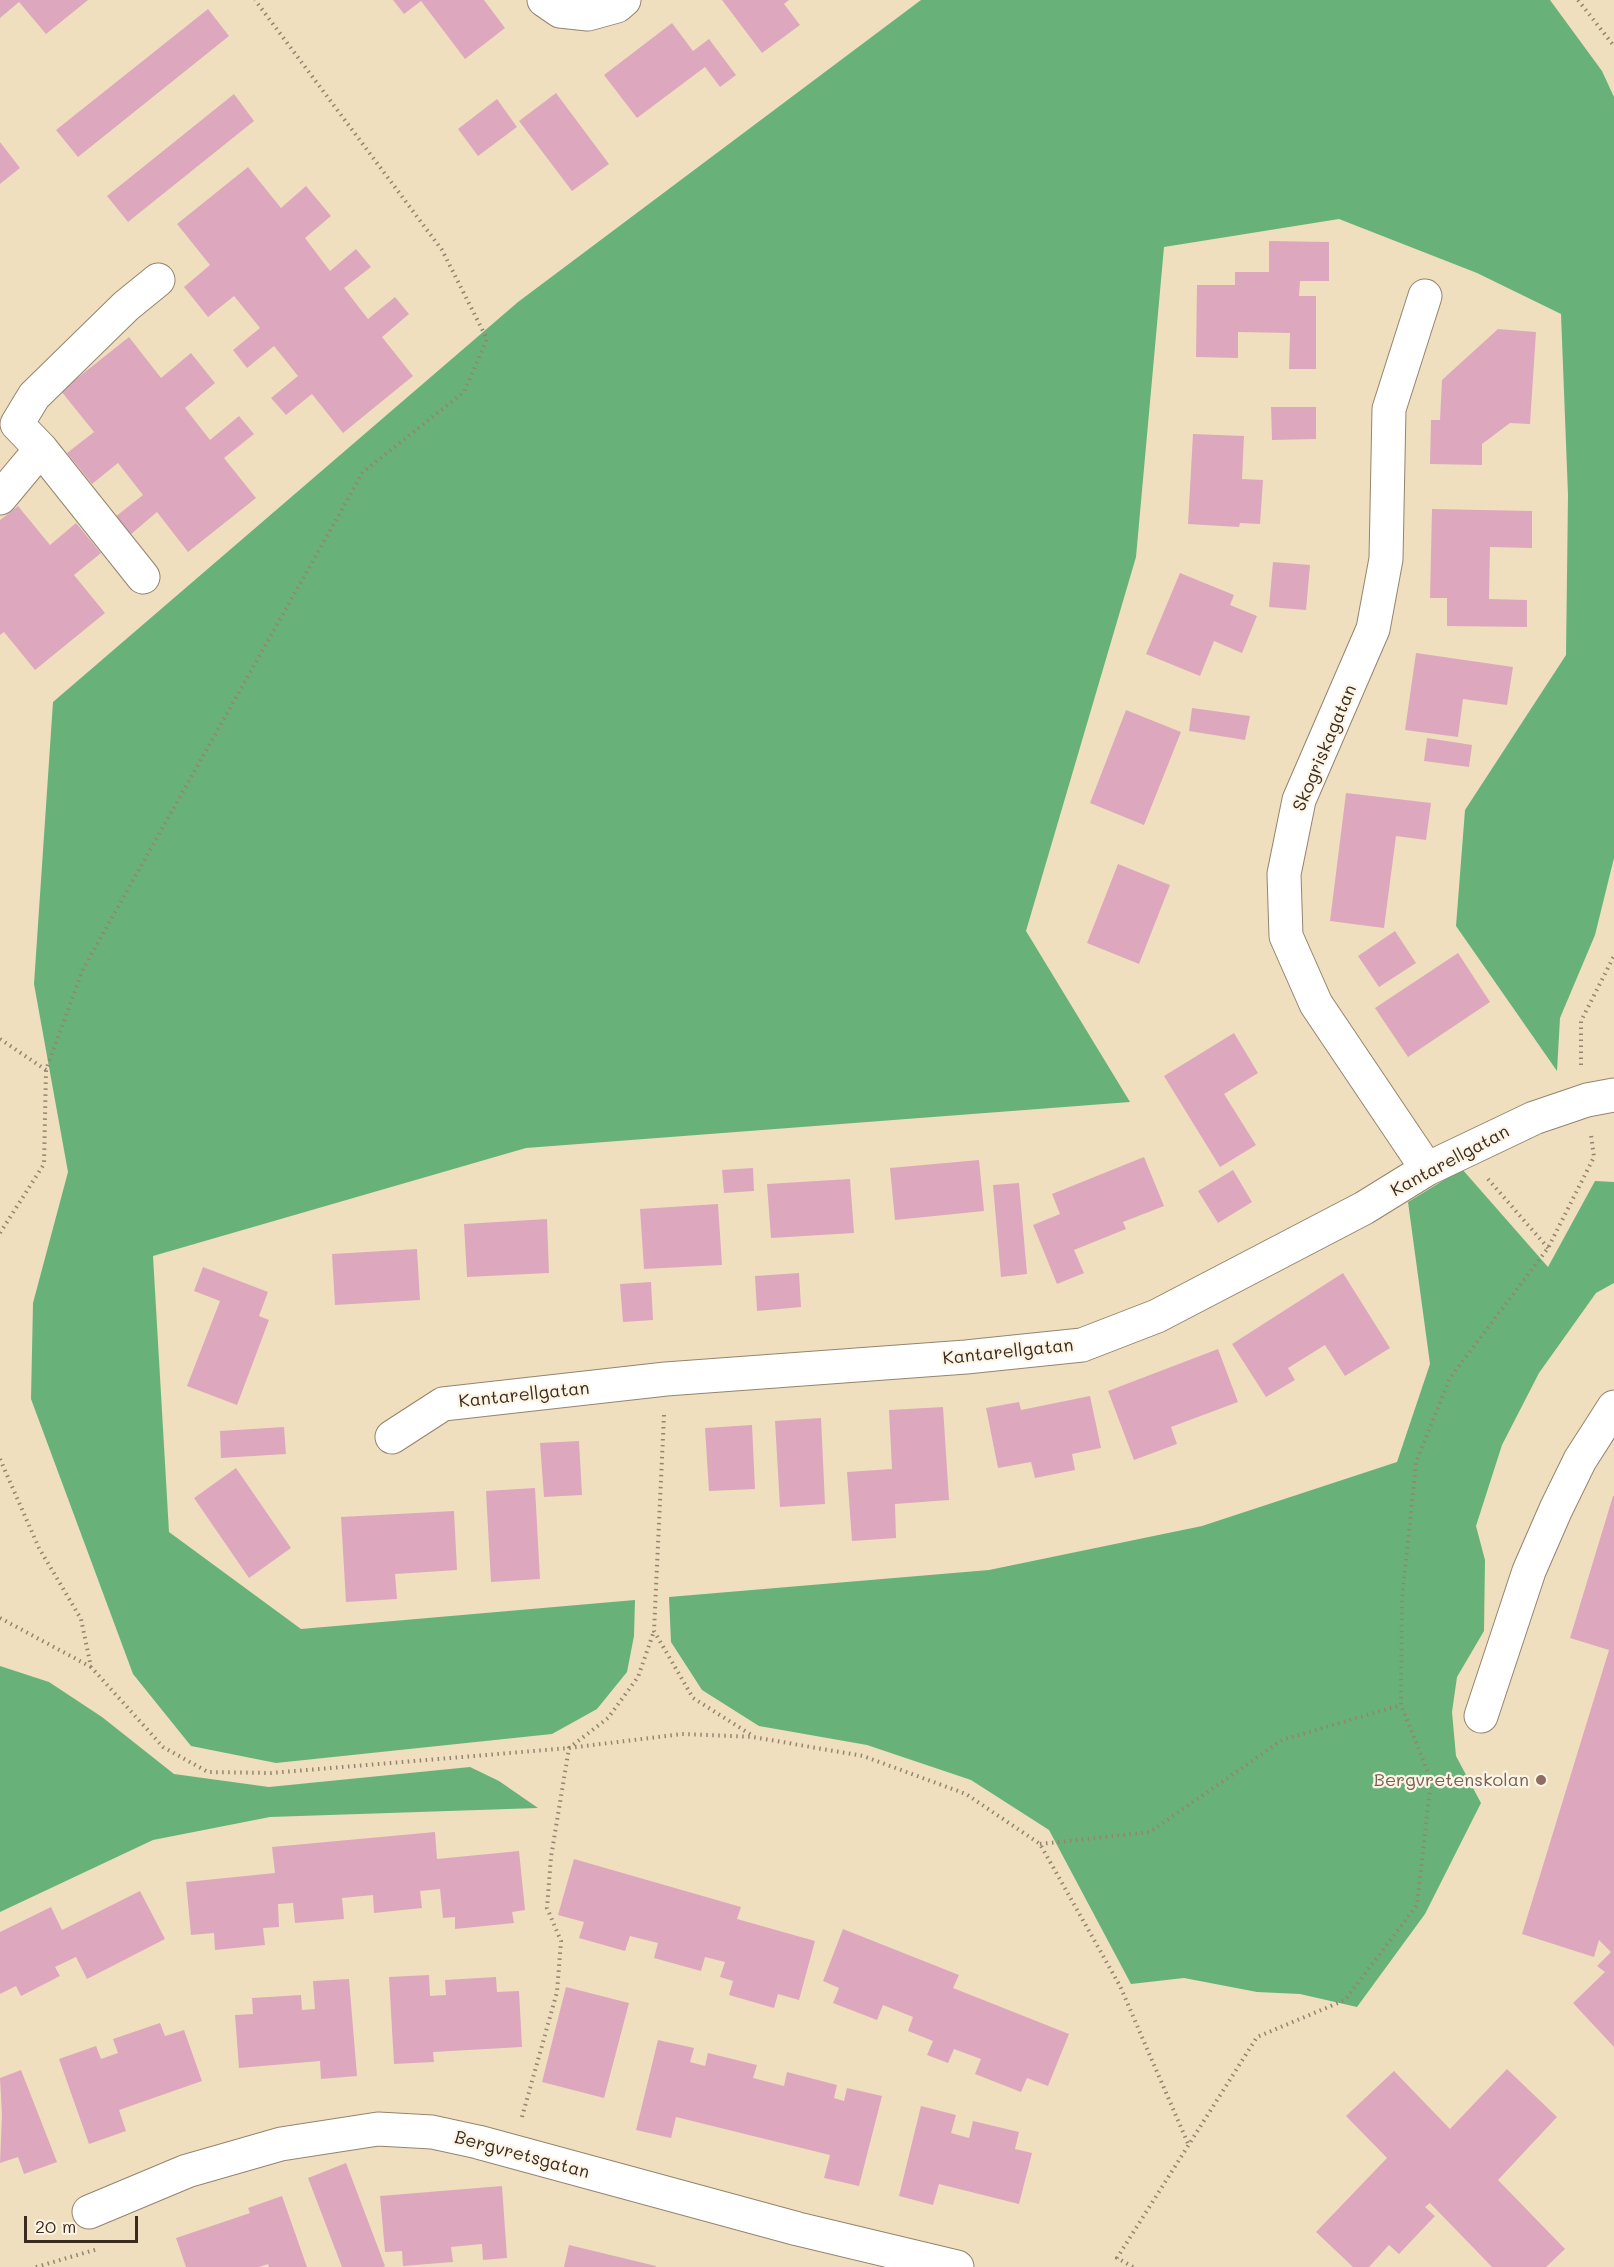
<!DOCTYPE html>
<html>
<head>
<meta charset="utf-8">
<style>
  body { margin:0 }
  #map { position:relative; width:1614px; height:2267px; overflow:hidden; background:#efdfbf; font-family:Mali,sans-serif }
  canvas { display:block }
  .scale { position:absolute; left:24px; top:2216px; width:114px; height:27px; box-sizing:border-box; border:3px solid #3b2a1e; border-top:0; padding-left:8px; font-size:18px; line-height:21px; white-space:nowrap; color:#3b2a1e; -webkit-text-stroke:4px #fcf5e5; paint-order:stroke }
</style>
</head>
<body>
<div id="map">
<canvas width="1614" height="2267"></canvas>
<div class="scale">20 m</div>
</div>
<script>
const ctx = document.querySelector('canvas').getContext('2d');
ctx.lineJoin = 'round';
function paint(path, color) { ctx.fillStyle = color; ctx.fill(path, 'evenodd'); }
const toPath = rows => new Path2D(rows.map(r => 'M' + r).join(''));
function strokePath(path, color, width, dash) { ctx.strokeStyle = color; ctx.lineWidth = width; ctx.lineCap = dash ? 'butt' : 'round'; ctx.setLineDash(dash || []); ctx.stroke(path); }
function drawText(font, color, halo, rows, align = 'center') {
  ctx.font = font + ' Mali,sans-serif'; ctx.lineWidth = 4.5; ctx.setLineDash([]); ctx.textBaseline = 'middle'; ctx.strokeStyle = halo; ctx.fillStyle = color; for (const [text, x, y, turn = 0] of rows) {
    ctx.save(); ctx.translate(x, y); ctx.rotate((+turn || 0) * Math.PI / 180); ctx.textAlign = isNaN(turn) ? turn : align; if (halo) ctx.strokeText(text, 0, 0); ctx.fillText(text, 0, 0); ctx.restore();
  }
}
paint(toPath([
  [921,0,1550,0,1602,71,1614,97,1614,858,1595,935,1560,1018,1557,1071,1456,926,1465,810,1566,655,1568,495,1561,314,1477,273,1339,219,1164,247,1136,557,1026,931,1130,1102,526,1148,153,1256,169,1532,301,1629,635,1600,634,1636,627,1672,597,1709,552,1734,276,1763,191,1746,133,1674,31,1399,33,1303,68,1172,34,984,53,702,518,302],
  [1462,1169,1548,1267,1595,1181,1614,1182,1614,1283,1596,1293,1539,1373,1502,1445,1476,1526,1485,1560,1484,1631,1457,1677,1452,1712,1456,1756,1481,1803,1425,1914,1357,2007,1300,1994,1257,1992,1184,1978,1131,1984,1049,1830,971,1780,867,1745,759,1726,702,1690,671,1642,669,1597,989,1570,1202,1526,1397,1462,1430,1364,1408,1202],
  [0,1666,49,1682,102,1717,174,1774,269,1787,470,1767,499,1781,538,1808,270,1817,153,1840,0,1912]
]), '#68b27a');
paint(toPath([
  [0,0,88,0,46,34,19,2,0,18],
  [393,0,484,0,505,28,465,59,421,1,404,14],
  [722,0,789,0,784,4,800,25,762,53],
  [208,9,229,36,78,157,56,130],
  [672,23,693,51,709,39,736,75,720,87,705,67,637,118,604,75],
  [556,93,609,164,572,191,519,121],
  [234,94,254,121,128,222,107,196],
  [497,99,517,127,478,156,458,129],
  [0,142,20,168,0,184],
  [248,167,281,208,306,186,331,216,305,238,330,271,356,249,371,267,344,288,368,319,395,297,409,314,382,337,413,376,343,433,312,394,286,415,271,398,298,376,274,346,247,368,233,350,260,328,234,296,208,317,184,287,210,265,177,224],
  [1269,241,1329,242,1329,281,1300,281,1299,296,1316,296,1316,369,1289,369,1290,333,1238,332,1238,358,1196,357,1197,285,1235,285,1235,272,1269,272],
  [1498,329,1536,332,1530,424,1510,423,1482,444,1482,465,1430,464,1431,420,1440,420,1442,380],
  [129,337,161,378,191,353,215,383,185,408,210,440,239,416,254,434,224,458,256,498,188,552,157,512,130,535,115,517,143,495,118,463,92,484,67,453,94,432,61,391],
  [1271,407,1316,407,1316,439,1272,440],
  [1193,434,1244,436,1242,479,1263,480,1260,524,1240,523,1239,527,1188,524],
  [18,506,50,545,76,523,101,553,74,575,105,613,35,670,4,632,0,635,0,520],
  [1432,509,1532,511,1532,548,1490,547,1489,599,1527,600,1527,627,1447,626,1447,598,1430,598],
  [1273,562,1310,565,1306,610,1269,607],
  [1180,573,1234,595,1230,605,1257,616,1242,653,1214,641,1200,676,1146,654],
  [1416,653,1513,667,1507,705,1463,699,1458,737,1405,730],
  [1192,708,1250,716,1245,740,1189,731],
  [1126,710,1181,732,1144,825,1090,803],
  [1427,738,1472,745,1469,767,1424,761],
  [1346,793,1431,803,1426,840,1396,836,1384,928,1330,921],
  [1118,864,1170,885,1139,964,1087,943],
  [1395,931,1416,963,1379,987,1358,956],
  [1458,953,1490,1002,1408,1057,1375,1008],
  [1234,1033,1258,1073,1224,1094,1256,1145,1220,1167,1164,1076],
  [1144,1157,1164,1206,1123,1222,1126,1229,1074,1250,1084,1273,1057,1284,1033,1225,1060,1214,1052,1194],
  [979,1160,984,1211,895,1220,890,1168],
  [753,1168,754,1191,724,1193,722,1170],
  [1233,1170,1252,1202,1218,1223,1198,1191],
  [850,1179,854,1233,771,1238,767,1184],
  [1019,1183,1027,1274,1001,1277,993,1185],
  [718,1204,722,1265,644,1269,640,1209],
  [547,1219,549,1273,467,1277,464,1224],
  [417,1249,420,1300,335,1305,332,1254],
  [203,1267,268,1292,259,1316,269,1320,237,1405,187,1386,220,1301,194,1291],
  [799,1273,801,1307,757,1311,755,1276],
  [1343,1273,1390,1348,1345,1376,1325,1345,1288,1368,1295,1380,1266,1397,1232,1344],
  [651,1282,653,1320,623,1322,620,1284],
  [1218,1349,1238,1402,1171,1427,1177,1444,1134,1460,1108,1391],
  [1090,1396,1101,1448,1072,1454,1075,1470,1035,1478,1031,1462,998,1468,986,1408,1019,1402,1021,1410],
  [943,1407,949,1500,895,1504,896,1538,852,1541,847,1472,892,1469,889,1410],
  [821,1418,825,1504,780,1507,775,1421],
  [752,1425,755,1489,709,1491,705,1428],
  [284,1427,286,1454,221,1458,220,1431],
  [579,1441,582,1495,544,1497,540,1443],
  [236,1468,291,1548,249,1578,194,1498],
  [535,1488,540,1579,491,1582,486,1491],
  [1613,1496,1614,1496,1614,2047,1573,2003,1605,1972,1597,1966,1611,1952,1599,1940,1594,1957,1522,1934,1609,1650,1570,1638],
  [454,1511,457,1570,395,1574,397,1599,346,1602,341,1517],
  [435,1832,437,1859,519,1851,525,1910,512,1912,514,1923,455,1929,455,1917,443,1918,440,1889,420,1891,422,1908,374,1913,373,1895,342,1898,344,1919,295,1923,293,1903,278,1904,279,1927,263,1928,265,1945,215,1950,214,1933,191,1935,186,1882,275,1873,272,1847],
  [574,1859,741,1907,737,1919,815,1941,799,2000,778,1994,774,2008,729,1995,733,1981,720,1977,725,1962,705,1957,701,1971,654,1958,658,1943,630,1936,625,1951,579,1938,584,1922,558,1915],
  [140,1891,165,1939,87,1979,76,1957,55,1967,60,1976,21,1996,16,1986,0,1994,0,1932,51,1907,62,1930],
  [843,1929,959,1975,953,1988,1069,2034,1048,2086,1027,2078,1021,2092,975,2074,981,2059,954,2049,948,2063,927,2055,933,2041,908,2031,913,2017,883,2005,877,2020,833,2003,839,1988,823,1981],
  [429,1975,430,1996,446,1995,445,1980,496,1977,497,1992,519,1991,522,2047,433,2052,434,2062,394,2064,389,1977],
  [349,1979,357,2076,321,2079,320,2061,239,2068,235,2015,253,2014,252,1998,301,1995,302,2010,315,2009,313,1981],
  [566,1987,629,2003,604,2098,542,2082],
  [160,2023,165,2036,184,2030,202,2081,119,2110,126,2131,89,2144,59,2059,96,2046,101,2059,118,2053,113,2039],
  [658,2040,694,2048,690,2062,705,2066,708,2053,757,2065,753,2078,784,2086,787,2072,837,2085,834,2098,844,2101,847,2088,882,2096,859,2186,824,2178,830,2155,676,2117,671,2138,636,2130],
  [1507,2069,1557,2117,1498,2180,1565,2249,1546,2267,1492,2267,1430,2203,1425,2207,1435,2216,1399,2254,1389,2245,1369,2267,1353,2267,1316,2232,1387,2158,1346,2116,1394,2071,1450,2129],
  [21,2070,57,2162,24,2174,18,2157,0,2163,2,2115,0,2078],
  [921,2106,956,2115,951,2133,969,2138,973,2121,1019,2132,1015,2149,1032,2153,1019,2204,939,2184,933,2205,899,2196],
  [346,2163,385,2266,383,2267,342,2267,308,2178],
  [502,2186,507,2258,483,2260,482,2244,451,2247,453,2262,403,2266,402,2251,385,2252,380,2196],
  [282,2196,307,2267,269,2267,268,2264,259,2267,186,2267,176,2238,250,2213,248,2208],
  [569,2245,656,2266,656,2267,564,2267]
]), '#dda8be');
const minor = toPath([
  [544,0,560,11,588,14,617,6,624,0],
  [1425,296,1389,409,1386,559,1373,629,1299,800,1284,874,1286,936,1316,1004,1427,1169],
  [0,498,41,449],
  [143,577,41,449,17,424,34,396,126,306,158,280],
  [392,1437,443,1404,666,1379,966,1357,1082,1345,1157,1316,1364,1208,1427,1169,1534,1118,1587,1100,1614,1095],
  [1481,1716,1529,1571,1556,1509,1580,1460,1614,1407],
  [89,2212,187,2171,281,2144,378,2129,432,2132,478,2142,798,2229,957,2267]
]);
strokePath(minor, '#95846e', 35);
strokePath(toPath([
  [1578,0,1614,46],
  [0,1039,46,1070],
  [1581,1065,1581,1021,1614,956],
  [1488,1179,1548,1248],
  [0,1233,44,1164,46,1070,83,969,363,472,464,392,487,339,442,250,255,0],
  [664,1415,654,1631,693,1698,753,1736],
  [0,1459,39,1548,81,1619,91,1667,163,1747,208,1772,271,1773,569,1748,682,1734,753,1737,863,1756,966,1794,1040,1844,1120,1986,1189,2146],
  [0,1618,91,1667],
  [1040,1844,1150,1832,1282,1740,1401,1705],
  [522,2117,557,1992,561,1941,547,1908,551,1857,569,1748,608,1718,638,1677,654,1631],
  [36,2267,98,2249],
  [1133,2267,1117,2258,1257,2037,1345,2000,1417,1905,1431,1780,1401,1705,1402,1599,1416,1462,1450,1378,1548,1248,1594,1157,1591,1135]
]), '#95846e', 4, [1.5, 4.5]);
strokePath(minor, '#fff', 33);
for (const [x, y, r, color] of [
  [1541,1780,6,"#8d6e63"]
]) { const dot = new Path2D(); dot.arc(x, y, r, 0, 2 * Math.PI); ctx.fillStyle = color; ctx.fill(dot); strokePath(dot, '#fcf5e5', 2); }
drawText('18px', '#3b2a1e', '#fcf5e5', [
  ["Skogriskagatan",1325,748,-67],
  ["Kantarellgatan",1450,1161,-28],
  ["Kantarellgatan",1008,1352,-6],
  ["Kantarellgatan",524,1395,-6],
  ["Bergvretsgatan",522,2155,15]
]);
drawText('18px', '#785e54', '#fcf5e5', [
  ["Bergvretenskolan",1529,1780]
], 'right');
</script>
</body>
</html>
